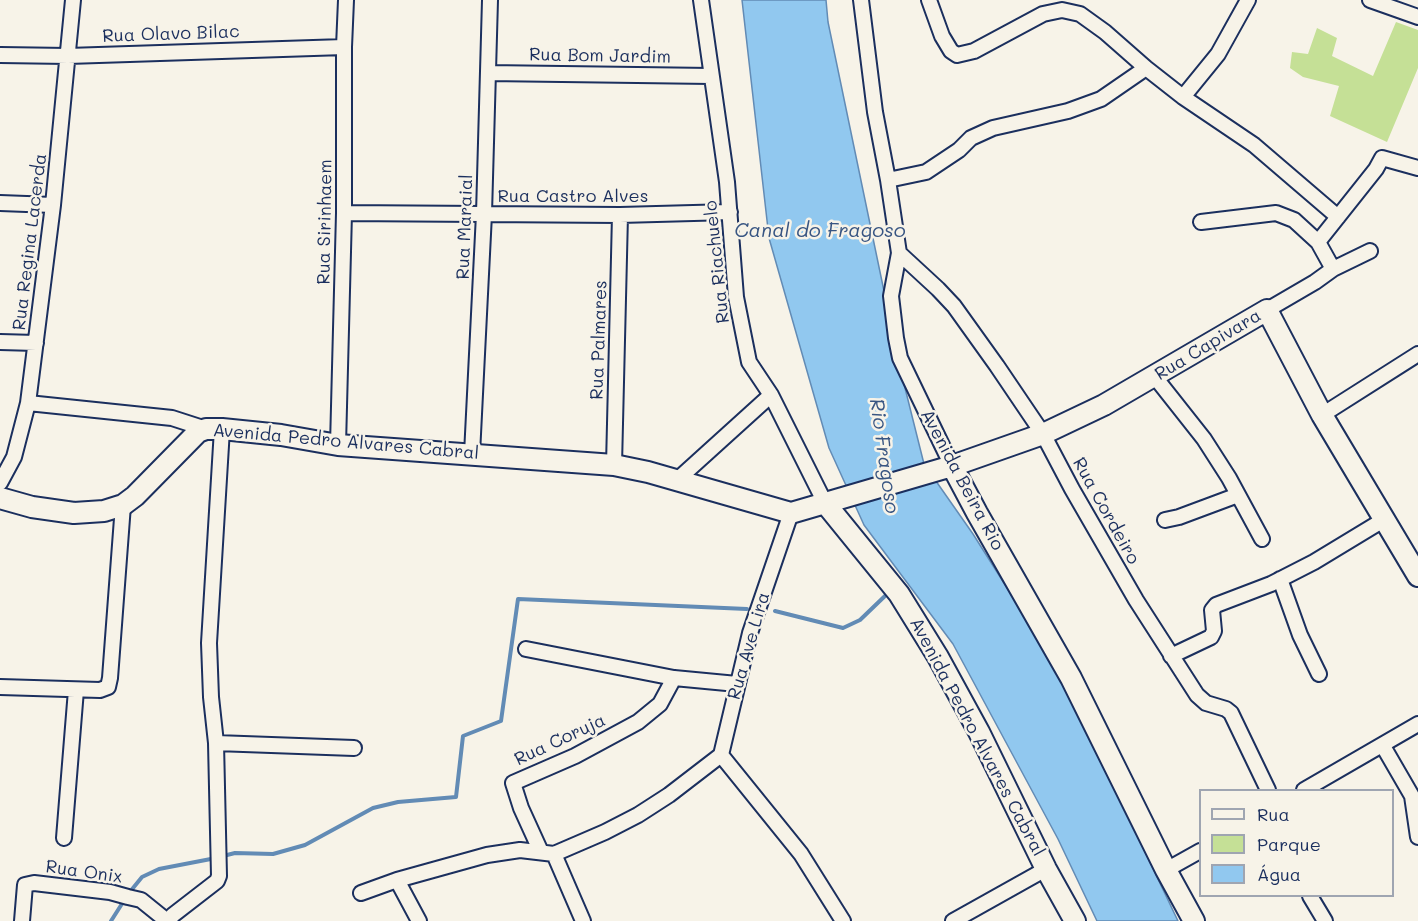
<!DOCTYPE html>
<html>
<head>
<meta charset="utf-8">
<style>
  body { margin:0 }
  #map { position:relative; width:1418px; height:921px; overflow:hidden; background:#f7f3e8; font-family:Mali,sans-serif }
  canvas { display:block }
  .legend { position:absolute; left:1199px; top:789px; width:195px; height:108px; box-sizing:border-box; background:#f7f3e8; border:2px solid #9fa5b1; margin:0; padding:8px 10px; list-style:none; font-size:18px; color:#1b2f5e }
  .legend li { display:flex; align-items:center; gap:12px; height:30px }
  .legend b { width:30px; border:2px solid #9fa5b1 }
</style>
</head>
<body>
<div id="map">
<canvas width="1418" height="921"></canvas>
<ul class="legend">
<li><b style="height:8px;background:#f7f3e8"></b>Rua</li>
<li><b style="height:16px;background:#c5e096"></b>Parque</li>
<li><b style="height:16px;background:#91c8ef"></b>Água</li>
</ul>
</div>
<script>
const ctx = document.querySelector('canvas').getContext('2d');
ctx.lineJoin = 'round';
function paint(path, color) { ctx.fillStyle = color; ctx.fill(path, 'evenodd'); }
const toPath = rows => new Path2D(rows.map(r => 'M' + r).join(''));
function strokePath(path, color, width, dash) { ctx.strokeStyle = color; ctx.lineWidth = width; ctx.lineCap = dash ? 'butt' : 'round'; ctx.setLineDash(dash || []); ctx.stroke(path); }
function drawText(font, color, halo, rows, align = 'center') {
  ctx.font = font + ' Mali,sans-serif'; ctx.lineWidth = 5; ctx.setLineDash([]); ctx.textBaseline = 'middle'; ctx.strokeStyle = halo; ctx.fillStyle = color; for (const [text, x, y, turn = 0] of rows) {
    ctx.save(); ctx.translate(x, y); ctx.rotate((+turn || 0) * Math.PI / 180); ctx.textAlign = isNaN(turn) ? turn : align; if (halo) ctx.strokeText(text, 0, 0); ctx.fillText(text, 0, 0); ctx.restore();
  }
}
paint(toPath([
  [1396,22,1418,30,1418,68,1387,142,1330,116,1339,86,1303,77,1290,68,1292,52,1308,54,1317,28,1337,38,1332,56,1373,76]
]), '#c5e096');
const water = toPath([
  [742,0,826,0,828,22,900,368,924,464,973,534,1086,713,1126,812,1178,921,1097,921,1058,839,953,644,864,525,829,448,769,238,742,0]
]);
paint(water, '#91c8ef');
strokePath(water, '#628bb5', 1.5);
strokePath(toPath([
  [775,611,843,628,860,620,886,595],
  [223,856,235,853,273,854,305,845,373,808,398,802,456,797,463,736,501,721,518,599,747,609],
  [129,893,142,877,159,869,216,858],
  [111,921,125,899]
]), '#628bb5', 4);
const street = toPath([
  [701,0,727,182,736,297,749,362,771,395,825,503],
  [861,0,875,112,888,180,899,253,891,296,896,338,900,358,952,466],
  [929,0,942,36,951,51,957,55,974,51,1043,14,1062,10,1080,14,1105,32,1146,68,1183,97,1254,145,1338,217],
  [1370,0,1418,17],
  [0,55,68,56,344,47],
  [488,73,711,76],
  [1183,97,1218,54,1248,0],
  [888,180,926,172,959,150,971,138,993,128,1068,111,1101,99,1146,68],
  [0,203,53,205],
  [344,213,620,215,730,212],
  [1201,222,1276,213,1294,220,1318,242],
  [899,253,938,289,954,306,997,366,1043,434,1072,489,1136,600,1197,695,1206,703,1226,709,1231,713,1268,790],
  [1333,269,1370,251],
  [1267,310,1315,282,1333,269,1318,242,1376,169,1382,158,1418,168],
  [0,342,36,343],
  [1155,377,1204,439,1229,478,1262,539],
  [28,403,172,418,206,429],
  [1322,415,1418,354],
  [338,445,344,213,344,47,346,0],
  [472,454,484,214,490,0],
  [614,465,620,215],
  [676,481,771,395],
  [0,483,14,457,28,403,53,205,73,0],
  [1165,520,1179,517,1238,495],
  [1280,579,1300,635,1319,674],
  [526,649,674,678,737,684],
  [1171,656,1211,637,1214,631,1212,610,1216,605,1271,584,1314,562,1385,519],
  [0,687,100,690,108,687,110,678,123,505],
  [216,743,354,748],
  [1383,746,1412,796,1418,837],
  [721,755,801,854,843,921],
  [1304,790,1418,724],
  [64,838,76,690],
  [541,852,521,808,513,783,575,756,638,722,660,704,674,678],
  [554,854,583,921],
  [1166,870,1200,851],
  [397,880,419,921],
  [361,893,397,880,487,855,520,850,554,854,605,832,638,815,669,795,721,755,750,633,791,513],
  [1310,896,1325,921],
  [22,921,25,885,34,883,110,892,128,897,141,900,167,921],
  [168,921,173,915,217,881,219,876,216,743,211,697,209,643,222,429],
  [953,921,1046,869]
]);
const secondary = toPath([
  [952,466,977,513,1071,678,1166,870,1194,921],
  [0,498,32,507,74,513,104,511,123,505,135,496,198,432,206,429,222,429,281,435,338,445,614,465,648,472,791,513,952,466,1043,434,1104,405,1267,310,1322,415,1418,576],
  [825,503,899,594,938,657,979,732,1046,869,1075,921]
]);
strokePath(street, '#1b2f5e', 18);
strokePath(secondary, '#1b2f5e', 24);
strokePath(street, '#f7f3e8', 14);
strokePath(secondary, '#f7f3e8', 20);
drawText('18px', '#1b2f5e', '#f7f3e8', [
  ["Rua Olavo Bilac",171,34,-2],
  ["Rua Bom Jardim",600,56,1],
  ["Rua Castro Alves",573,196],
  ["Rua Sirinhaem",325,222,-89],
  ["Rua Maraial",465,227,-88],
  ["Rua Regina Lacerda",30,242,-83],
  ["Rua Riachuelo",717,262,-96],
  ["Rua Palmares",599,340,-88],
  ["Rua Capivara",1208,345,-31],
  ["Avenida Pedro Alvares Cabral",346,442,5],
  ["Avenida Beira Rio",962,480,62],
  ["Rua Cordeiro",1106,511,61],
  ["Rua Ave Lira",749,646,-74],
  ["Avenida Pedro Alvares Cabral",977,737,62],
  ["Rua Coruja",560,740,-25],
  ["Rua Onix",84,872,8]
]);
drawText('italic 20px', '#385582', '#f7f3e8', [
  ["Canal do Fragoso",820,231],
  ["Rio Fragoso",884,456,82]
]);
</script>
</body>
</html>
